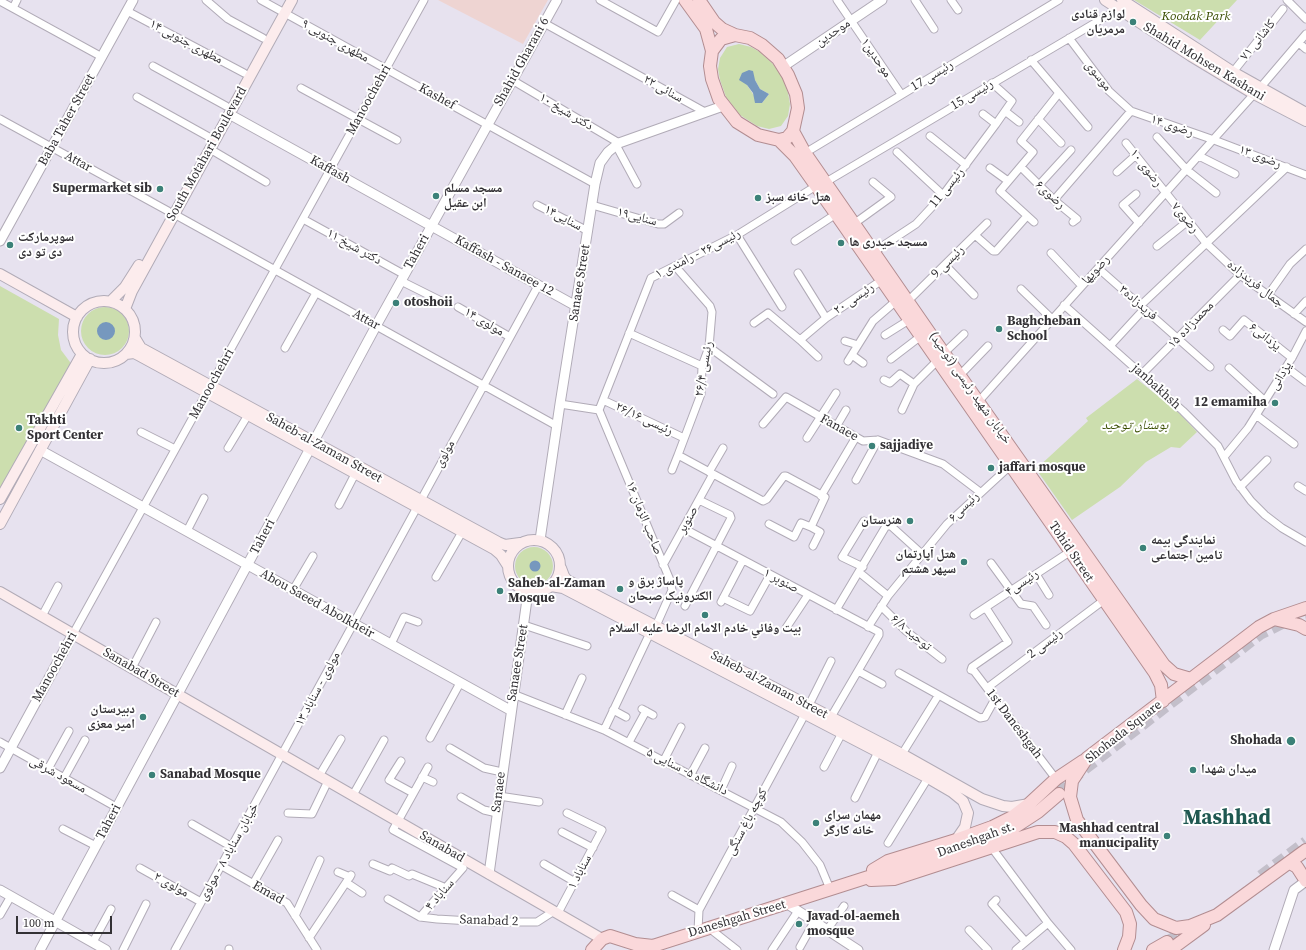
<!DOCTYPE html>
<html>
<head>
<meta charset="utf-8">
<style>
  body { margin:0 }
  #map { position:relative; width:1306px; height:950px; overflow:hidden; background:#e7e2ef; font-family:"Source Serif 4",serif }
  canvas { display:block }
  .scale { position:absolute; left:16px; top:916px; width:96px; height:18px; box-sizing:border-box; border:2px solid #333135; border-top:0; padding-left:5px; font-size:12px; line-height:14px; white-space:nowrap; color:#333135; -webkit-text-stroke:3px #fff; paint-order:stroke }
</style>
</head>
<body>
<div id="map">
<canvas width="1306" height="950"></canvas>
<div class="scale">100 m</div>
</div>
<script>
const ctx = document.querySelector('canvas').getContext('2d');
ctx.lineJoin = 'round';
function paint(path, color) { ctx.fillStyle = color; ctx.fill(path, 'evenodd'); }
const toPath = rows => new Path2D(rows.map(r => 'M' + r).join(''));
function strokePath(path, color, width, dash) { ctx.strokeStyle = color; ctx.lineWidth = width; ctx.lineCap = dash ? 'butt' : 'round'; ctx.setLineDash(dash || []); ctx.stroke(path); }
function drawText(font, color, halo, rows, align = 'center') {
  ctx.font = font + ' "Source Serif 4","Noto Naskh Arabic",serif'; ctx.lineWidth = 4; ctx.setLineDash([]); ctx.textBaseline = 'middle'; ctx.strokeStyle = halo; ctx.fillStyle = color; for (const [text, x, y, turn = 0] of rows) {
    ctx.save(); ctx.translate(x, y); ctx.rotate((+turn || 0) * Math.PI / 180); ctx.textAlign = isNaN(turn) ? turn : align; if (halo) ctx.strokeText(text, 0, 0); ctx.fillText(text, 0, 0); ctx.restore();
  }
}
paint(toPath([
  [438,0,548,0,523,44]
]), '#eed4d2');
paint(toPath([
  [1134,0,1237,0,1200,40],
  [739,44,751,47,760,52,773,64,782,77,788,93,790,104,788,116,781,126,769,129,757,126,740,115,726,97,720,80,718,69,720,58,727,47],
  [755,80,760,89,769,94,762,103,759,103,747,85],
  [0,286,59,319,58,335,61,350,73,366,0,490],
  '81 331a24 24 0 1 1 48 0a24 24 0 1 1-48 0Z',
  [1137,379,1180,414,1197,432,1180,448,1171,447,1146,462,1120,487,1072,520,1036,469,1088,421,1086,418],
  '515 566a19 19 0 1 1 38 0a19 19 0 1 1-38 0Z'
]), '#ccdeae');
paint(toPath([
  [749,70,753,71,755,80,760,89,769,94,762,103,755,103,753,93,747,85,739,80,742,73],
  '97 331a9 9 0 1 1 18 0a9 9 0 1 1-18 0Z',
  '529.5 566a5.5 5.5 0 1 1 11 0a5.5 5.5 0 1 1-11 0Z'
]), '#7698be');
strokePath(toPath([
  [1059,794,1079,773,1260,634,1284,622,1306,617],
  [1261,876,1306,842],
  [1167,942,1195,925]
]), '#c3bfca', 12, [12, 6]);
const minor = toPath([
  [206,0,228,19,263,38],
  [261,0,595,184],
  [600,0,658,32,676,0],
  [837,0,901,94],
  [915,0,934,29],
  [951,0,958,10],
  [1287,0,1306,19],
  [0,1,102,57],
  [13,8,17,0],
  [127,11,244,73],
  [544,23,705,112],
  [1069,38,1109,91,1131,111,1214,140,1306,175],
  [1299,43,1306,49],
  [1031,60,1088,127],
  [153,66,226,106],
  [1233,72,1283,9],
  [512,80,619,143],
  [301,88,397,140],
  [1260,88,1306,34],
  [137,97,209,137],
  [1005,111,1019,122],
  [983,114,996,124],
  [0,119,168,211],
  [1038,119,1061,143],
  [930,136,966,165],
  [1157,137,1187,170,1216,193],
  [1126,143,1206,243,1240,275,1306,322],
  [616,145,637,184],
  [210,149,266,182],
  [897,152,943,195],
  [805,153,1059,0],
  [1199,156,1235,174],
  [1021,167,1054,200,1077,219,1073,222],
  [990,168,1008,181],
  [1117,172,1136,155],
  [826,182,1122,7],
  [1039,185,1071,150],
  [1136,194,1123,205,1139,223],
  [1054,200,1131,111],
  [537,205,588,231],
  [592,205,658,224,664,224,679,213],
  [174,214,557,426],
  [303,219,405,275],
  [1034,222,1000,191,1033,152,1021,141,1059,93],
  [855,223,891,197,873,182],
  [737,235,782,307],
  [975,235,993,251,996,251,1027,216],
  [795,241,836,214],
  [1157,246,1188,221],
  [875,251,916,224,943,195,996,124,1012,101,992,83],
  [1051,253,1082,286],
  [945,265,974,295],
  [675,266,710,306,712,312,709,347,702,366,701,394,678,455,763,501,767,499,784,476,786,476,825,497,811,527],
  [1098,268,1210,367],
  [798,273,826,318],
  [401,281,441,301],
  [1021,289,1052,319],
  [1268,295,1290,264,1306,249],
  [908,301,987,223],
  [1064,305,1183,411,1218,446,1236,481,1251,501,1265,515,1282,528,1306,542],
  [1140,306,1287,167],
  [458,307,510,337],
  [1294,314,1306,301],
  [754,323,768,313,800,340],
  [1223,330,1230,336,1244,320,1292,358],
  [629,333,702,366],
  [885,335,909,320],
  [845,341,858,345,873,321,896,301],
  [1110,346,1144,309],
  [709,347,773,394],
  [285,348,316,293],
  [944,353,964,334],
  [852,355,863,363],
  [818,357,800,340,826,318,882,280],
  [891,359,921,336],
  [848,361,858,345],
  [1286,367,1306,382],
  [1229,368,1265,401],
  [960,375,988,346],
  [1141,375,1240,275],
  [884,380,890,383,900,374,914,384],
  [603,400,684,438],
  [979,401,1254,94],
  [560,404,599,410],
  [599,410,651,278,737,235,816,186],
  [599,410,670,580,672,590,656,626],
  [902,410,914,384,938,360],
  [1256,415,1294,444],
  [763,424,786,397,863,441,878,440,943,464,980,492],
  [836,427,846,410],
  [141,432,175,449],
  [807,438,836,393],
  [228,448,248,415],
  [1224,457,1248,428,1293,356,1306,331],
  [672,470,678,455],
  [709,472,723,448],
  [856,480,878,440],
  [1298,486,1306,491],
  [1240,487,1267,460],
  [821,496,856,437],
  [339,505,355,474],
  [769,524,794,537,801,523,811,527,820,532,813,546],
  [683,528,879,632,879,635,831,717],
  [187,531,204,498],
  [991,563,1021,604,1033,606,1046,625],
  [663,565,713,474],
  [863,567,842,557,864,521],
  [860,573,888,596],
  [1036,574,1049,595],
  [436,577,462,532],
  [293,590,313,556],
  [723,598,750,611,770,575],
  [721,602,743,560],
  [685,606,731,518,730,515,699,500],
  [881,606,906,631,942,659],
  [986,608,1008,642,972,667,971,670,974,671,1056,779],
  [836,610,886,526,891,526,923,555],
  [974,615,1071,551],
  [42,616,58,586],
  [524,625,587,646],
  [868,627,888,596,947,524,1011,465],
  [786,628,808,595],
  [73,634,424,0],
  [391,644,404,617,418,622],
  [132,668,156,622],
  [858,671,882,684],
  [899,673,980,718,985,717,995,699],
  [987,688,1104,600],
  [513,694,604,730,781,822,802,842,820,865,830,889],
  [809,705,831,661],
  [642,709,653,715],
  [613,710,626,717],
  [565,715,582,678],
  [604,730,650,633],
  [430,738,460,683],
  [0,742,116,807],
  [629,742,646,711],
  [450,748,484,768,502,772],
  [902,754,938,696],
  [664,760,681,727],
  [401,761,389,780,413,793],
  [824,767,842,733],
  [48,769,69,731],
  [691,774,705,748],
  [319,776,341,739],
  [422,777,433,782],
  [64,778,85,740],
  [721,790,732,766],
  [353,795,384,740],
  [499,796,539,802],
  [461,797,484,810,497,813],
  [855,798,878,752],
  [288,813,312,814,328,781],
  [192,824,232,847],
  [63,829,96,846],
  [562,832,593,848],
  [888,843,928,778],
  [992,848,1048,923,1071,950],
  [373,864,390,871,392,868,409,876,412,874,446,888],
  [544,864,575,882],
  [222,866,287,903,317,950],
  [140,868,201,902],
  [338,872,350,877],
  [347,883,362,893],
  [253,884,278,840],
  [672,895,699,910],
  [388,899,420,917,437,919,488,922,537,922,554,911],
  [996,900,992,904,1025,941],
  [558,913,602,830,567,813],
  [0,915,11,896],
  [295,916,320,860],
  [420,917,463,868,393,830,428,767],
  [709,928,737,950],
  [827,930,844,906],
  [969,930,988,950],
  [698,931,699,910,805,714],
  [309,938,351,875],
  [93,942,111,909],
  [800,947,814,922],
  [229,949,229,950],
  [123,950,146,904],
  [175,950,538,286],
  [772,950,798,911],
  [1016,950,1048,923]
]);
const tertiary = toPath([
  [784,66,882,0],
  [229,114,576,306],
  [0,241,133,0],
  [40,450,510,710],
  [540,540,560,404,595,184,600,163,608,152,619,143,723,106],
  [0,768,73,634],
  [489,874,528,592],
  [0,890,106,950],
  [786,903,858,950],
  [40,950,376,326,557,0],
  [1274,950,1294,890,1306,881]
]);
const secondary = toPath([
  [1105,0,1191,56,1254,94,1306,121],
  [1122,0,1233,72,1306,113],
  [0,274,77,317],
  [111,301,125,287,139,265],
  '73 332a31 31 0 1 1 62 0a31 31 0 1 1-62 0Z',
  [125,309,132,291,292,0],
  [135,338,141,348,498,542,505,545,520,543],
  [126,354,134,353,140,356,494,549,501,555,508,566],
  [0,499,82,354],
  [0,524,90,359],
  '508 566a26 26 0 1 1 52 0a26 26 0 1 1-52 0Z',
  [561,568,564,576,567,580,902,754,982,799,1003,806,1012,807,1029,804],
  [551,586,563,588,928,778,952,792,963,801,968,813,965,827,956,840],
  [0,592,602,939]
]);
const primary = toPath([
  [685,0,706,29,712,51],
  [699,0,714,22,722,29,735,35],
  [735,35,750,38,762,45,778,59,788,75,796,94,798,108,793,131,787,138,779,140,758,135,737,122,719,99,712,79,710,66,712,51,721,39,735,35],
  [793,131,805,153,931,335,1164,665,1174,674,1191,679],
  [779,140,795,156,836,214,1155,673,1161,685,1163,701],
  [1306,608,1274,619,1259,627,1087,758,1072,781,1070,797,1077,820,1141,905,1154,919,1176,928,1190,926,1217,915,1306,850],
  [1274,619,1299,625,1306,629],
  [1290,863,1297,867,1306,881],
  [873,870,888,861,956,840,992,827,1012,817,1029,804,1056,779,1083,761],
  [871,880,894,879,1038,832,1055,832,1066,837,1074,844,1126,912,1130,924,1129,937,1124,950],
  [592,950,602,939,610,936,635,944,653,946,984,840,1009,831,1038,812,1059,794],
  [1153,950,1167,942],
  [1170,950,1204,925]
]);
strokePath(minor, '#b1abb7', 9);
strokePath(tertiary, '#b1abb7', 11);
strokePath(secondary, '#b1abb7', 12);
strokePath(primary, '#b28d91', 14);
strokePath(minor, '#fff', 7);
strokePath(tertiary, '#fff', 9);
strokePath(secondary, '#fceced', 10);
strokePath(primary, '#fad8da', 12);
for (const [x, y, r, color] of [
  [1133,22,4,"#3b8178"],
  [160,189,4,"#3b8178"],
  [436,196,4,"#3b8178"],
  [758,198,4,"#3b8178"],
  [841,243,4,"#3b8178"],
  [10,245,4,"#3b8178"],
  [396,303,4,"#3b8178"],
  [999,329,4,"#3b8178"],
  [1275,403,4,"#3b8178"],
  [19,428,4,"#3b8178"],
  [872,446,4,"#3b8178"],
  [991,468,4,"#3b8178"],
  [910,521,4,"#3b8178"],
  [1143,548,4,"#3b8178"],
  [964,562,4,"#3b8178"],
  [620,589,4,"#3b8178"],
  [500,591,4,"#3b8178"],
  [705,615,4,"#3b8178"],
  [143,717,4,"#3b8178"],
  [1291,741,5,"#3b8178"],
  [1193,770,4,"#3b8178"],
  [152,775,4,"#3b8178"],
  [816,823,4,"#3b8178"],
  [1167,836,4,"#3b8178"],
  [799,924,4,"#3b8178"]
]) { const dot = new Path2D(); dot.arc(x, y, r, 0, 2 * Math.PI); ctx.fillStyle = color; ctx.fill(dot); strokePath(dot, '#fff', 1.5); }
drawText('bold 13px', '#333135', '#fff', [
  ["لوازم قنادی",1125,15,"right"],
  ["مرمریان",1125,30,"right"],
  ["Supermarket sib",152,189,"right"],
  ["مسجد مسلم",444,189],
  ["ابن عقیل",444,204],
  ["هتل خانه سبز",766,198],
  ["سوپرمارکت",18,238],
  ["دی تو دی",18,253],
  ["مسجد حیدری ها",849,243],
  ["otoshoii",404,303],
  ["Baghcheban",1007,322],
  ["School",1007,337],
  ["12 emamiha",1267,403,"right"],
  ["Takhti",27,421],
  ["Sport Center",27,436],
  ["sajjadiye",880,446],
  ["jaffari mosque",999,468],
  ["هنرستان",902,521,"right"],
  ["نمایندگی بیمه",1151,541],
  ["تامین اجتماعی",1151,556],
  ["هتل آپارتمان",956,555,"right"],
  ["سپهر هشتم",956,570,"right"],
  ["پاساژ برق و",628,582],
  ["الکترونیک صبحان",628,597],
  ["Saheb-al-Zaman",508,584],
  ["Mosque",508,599],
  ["بيت وفائي خادم الامام الرضا عليه السلام",705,629,"center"],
  ["دبیرستان",135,710,"right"],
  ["امیر معزی",135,725,"right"],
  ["Shohada",1282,741,"right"],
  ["میدان شهدا",1201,770],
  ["Sanabad Mosque",160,775],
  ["مهمان سرای",824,816],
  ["خانه کارگر",824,831],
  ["Mashhad central",1159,829,"right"],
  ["manucipality",1159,844,"right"],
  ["Javad-ol-aemeh",807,917],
  ["mosque",807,932]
], 'left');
drawText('italic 13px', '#394d00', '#fff', [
  ["Koodak Park",1196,17],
  ["بوستان توحید",1135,426]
]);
drawText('13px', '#333135', '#fff', [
  ["موحدین",833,33,-34],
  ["کاشانی ۷۱",1258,40,-51],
  ["مطهری جنوبی ۹",335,41,29],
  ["مطهری جنوبی ۱۴",186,42,28],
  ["موحدین۱",876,58,56],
  ["Shahid Gharani 6",522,62,-61],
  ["Shahid Mohsen Kashani",1204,62,31],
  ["رئیسی 17",932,76,-31],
  ["موسوی",1098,76,52],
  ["سنائی ۲۲",663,89,29],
  ["رئیسی 15",972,95,-31],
  ["Kashef",437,97,29],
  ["Manoochehri",369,100,-61],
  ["دکتر شیخ ۱۰",566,112,31],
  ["Baba Taher Street",67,120,-61],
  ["رضوی ۱۴",1172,126,19],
  ["South Motahari Boulevard",207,154,-61],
  ["رضوی ۱۳",1260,157,21],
  ["Attar",78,162,29],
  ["رضوی ۱۰",1146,168,52],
  ["Kaffash",330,170,29],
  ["رئیسی 11",947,188,-51],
  ["رضوی۶",1050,195,42],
  ["سنایی۱۹",637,217,15],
  ["سنایی۱۴",563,218,28],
  ["رضوی۷",1185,218,51],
  ["دکتر شیخ ۱۱",354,247,29],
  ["Taheri",417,252,-61],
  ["رئیسی۲۶ - رامندی ۱",698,254,-27],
  ["رئیسی 9",948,262,-45],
  ["Kaffash - Sanaee 12",504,266,29],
  ["رضویها",1096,270,-48],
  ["Sanaee Street",580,283,-81],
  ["جمال فریدزاده",1255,284,38],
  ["رئیسی ۲۰",854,299,-34],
  ["فریدزاده۳",1138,303,41],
  ["Attar",366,320,29],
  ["مولوی ۱۴",484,322,31],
  ["محمدزاده ۱۵",1191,325,-46],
  ["یزدانی۶",1265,337,38],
  ["رئیسی ۲۶/۴",704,369,-80],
  ["یزدانی",1281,376,-59],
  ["Manoochehri",212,384,-61],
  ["janbakhsh",1156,387,42],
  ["خیابان شهید رئیسی (توحید)",970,388,55],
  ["رئیسی ۲۶/۱۶",644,419,25],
  ["Fanaee",839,428,29],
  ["Saheb-al-Zaman Street",324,448,29],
  ["مولوی",445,454,-61],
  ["رئیسی۶",964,507,-44],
  ["صاحب الزمان ۱۶",644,518,68],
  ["صنوبر",688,520,-61],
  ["Taheri",263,537,-62],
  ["Tohid Street",1071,552,56],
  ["صنوبر ۱",781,581,28],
  ["رئیسی۴",1022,583,-34],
  ["Abou Saeed Abolkheir",317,604,29],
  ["توحید ۶/۸",911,633,40],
  ["رئیسی 2",1045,644,-37],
  ["Sanaee Street",518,663,-81],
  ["Manoochehri",55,667,-61],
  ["Sanabad Street",141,673,30],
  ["Saheb-al-Zaman Street",769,685,28],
  ["مولوی - سناباد ۱۳",318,689,-62],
  ["1st Daneshgah",1014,724,53],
  ["Shohada Square",1124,732,-38],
  ["دانشگاه ۵- سنایی ۵",687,772,27],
  ["مسعود شرقی",58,775,29],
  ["Sanaee",499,792,-83],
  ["Taheri",109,822,-62],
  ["کوچه باغ سنگی",747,822,-62],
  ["Daneshgah st.",976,840,-20],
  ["Sanabad",442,847,30],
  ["خیابان سناباد ۸ - مولوی",229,852,-61],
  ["سناباد ۱",580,872,-62],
  ["مولوی ۲",171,885,29],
  ["Emad",268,893,30],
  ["سناباد ۴",440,895,-49],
  ["Daneshgah Street",737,919,-17],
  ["Sanabad 2",489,921,2]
]);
drawText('bold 21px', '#1f5851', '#fff', [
  ["Mashhad",1227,819]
]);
</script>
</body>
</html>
